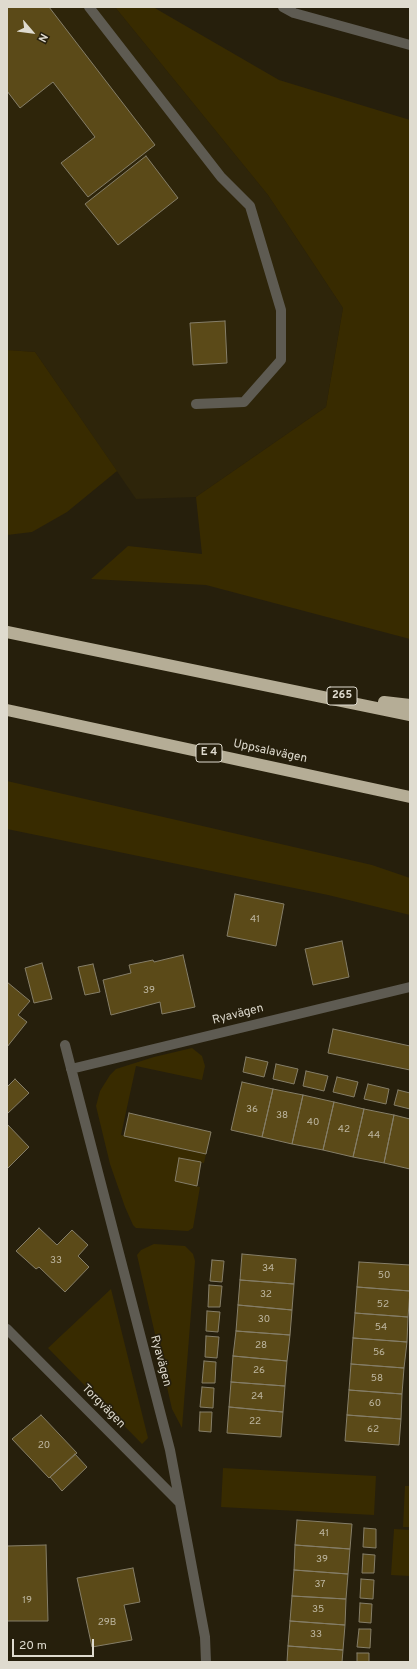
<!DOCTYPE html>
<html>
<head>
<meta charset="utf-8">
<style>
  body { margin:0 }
  #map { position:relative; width:417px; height:1669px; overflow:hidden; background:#261f0c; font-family:Overpass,sans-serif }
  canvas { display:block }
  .frame { position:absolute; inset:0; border:8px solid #dfdbcf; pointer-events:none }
  .north { position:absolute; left:12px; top:12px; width:40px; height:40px; -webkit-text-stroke:3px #261f0c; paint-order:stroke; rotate:118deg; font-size:11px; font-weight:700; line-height:16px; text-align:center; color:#dfdbcf }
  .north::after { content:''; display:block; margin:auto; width:14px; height:18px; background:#dfdbcf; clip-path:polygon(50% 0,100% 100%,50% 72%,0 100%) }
  .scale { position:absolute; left:12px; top:1639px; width:82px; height:18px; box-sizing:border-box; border:2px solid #dfdbcf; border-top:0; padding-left:5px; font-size:12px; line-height:14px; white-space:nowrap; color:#dfdbcf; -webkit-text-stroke:3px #261f0c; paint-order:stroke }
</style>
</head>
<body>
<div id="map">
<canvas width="417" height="1669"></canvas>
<div class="frame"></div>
<div class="north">N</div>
<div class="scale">20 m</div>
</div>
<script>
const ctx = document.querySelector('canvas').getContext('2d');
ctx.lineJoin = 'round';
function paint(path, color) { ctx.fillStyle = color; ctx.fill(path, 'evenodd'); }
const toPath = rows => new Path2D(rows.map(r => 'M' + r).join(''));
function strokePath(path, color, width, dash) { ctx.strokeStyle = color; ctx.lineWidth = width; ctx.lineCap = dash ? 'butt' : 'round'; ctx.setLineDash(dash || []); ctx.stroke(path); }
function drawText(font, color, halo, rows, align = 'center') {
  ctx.font = font + ' Overpass,sans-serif'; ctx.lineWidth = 3.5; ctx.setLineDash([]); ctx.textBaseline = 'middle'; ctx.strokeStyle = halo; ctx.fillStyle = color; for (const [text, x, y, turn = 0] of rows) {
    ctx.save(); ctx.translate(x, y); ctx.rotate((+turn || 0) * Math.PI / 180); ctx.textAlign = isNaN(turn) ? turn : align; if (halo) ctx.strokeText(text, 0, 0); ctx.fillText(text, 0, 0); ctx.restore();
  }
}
paint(toPath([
  [7,7,115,7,268,195,343,308,326,407,196,497,136,499,35,352,7,350]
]), '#2e250a');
paint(toPath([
  [115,7,153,7,279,80,410,120,410,639,206,585,91,579,128,546,202,554,196,497,326,407,343,308,268,195],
  [7,350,35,352,117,471,67,512,32,532,7,535],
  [7,781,372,865,410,878,410,915,328,895,7,829],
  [192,1048,202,1056,205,1066,202,1080,136,1066,121,1135,206,1154,204,1163,179,1158,175,1181,200,1187,193,1228,188,1231,136,1228,133,1225,125,1207,110,1164,96,1106,100,1091,110,1075,116,1069,154,1057],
  [154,1244,185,1246,193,1254,195,1261,182,1428,172,1409,137,1255,141,1250],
  [111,1289,148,1438,142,1444,48,1348],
  [223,1468,376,1476,374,1515,221,1507],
  [405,1486,410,1486,410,1527,403,1527],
  [394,1529,410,1530,410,1576,391,1575]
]), '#382b00');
const building = toPath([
  [7,7,49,7,155,145,88,197,61,163,95,137,53,82,20,108,7,91,7,7],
  [146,156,178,198,118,245,85,204,146,156],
  [225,321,227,363,193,365,190,323,225,321],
  [235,894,284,904,276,946,227,936,235,894],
  [342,941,349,977,313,985,305,949,342,941],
  [183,955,195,1007,162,1014,160,1002,111,1015,103,980,131,973,129,965,153,960,154,962,183,955],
  [42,963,52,999,34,1003,25,968,42,963],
  [93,964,100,992,85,995,78,967,93,964],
  [7,982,30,1001,18,1015,27,1022,7,1047,7,982],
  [333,1029,410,1046,410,1070,328,1053,333,1029],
  [246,1057,268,1062,264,1077,243,1072,246,1057],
  [276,1064,298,1069,294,1084,273,1079,276,1064],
  [306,1071,328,1076,324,1091,303,1086,306,1071],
  [337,1077,358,1082,354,1097,333,1092,337,1077],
  [15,1079,29,1093,7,1114,7,1087,15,1079],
  [242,1082,273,1089,262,1137,231,1130,242,1082],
  [368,1084,389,1089,386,1104,364,1099,368,1084],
  [273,1089,303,1095,292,1144,262,1137,273,1089],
  [398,1090,410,1093,410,1109,394,1105,398,1090],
  [303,1095,334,1102,323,1150,292,1144,303,1095],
  [334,1102,364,1109,353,1157,323,1150,334,1102],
  [364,1109,394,1115,384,1163,353,1157,364,1109],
  [129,1113,211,1132,206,1154,124,1136,129,1113],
  [394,1115,410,1119,410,1169,384,1163,394,1115],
  [7,1124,29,1147,8,1168,7,1167,7,1124],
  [179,1158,201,1162,197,1186,175,1181,179,1158],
  [39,1228,57,1245,72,1230,88,1245,78,1256,89,1267,65,1292,39,1267,36,1269,16,1251,39,1228],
  [242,1254,296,1259,294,1284,240,1280,242,1254],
  [212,1260,224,1261,222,1282,210,1281,212,1260],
  [359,1262,410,1265,410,1291,357,1287,359,1262],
  [240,1280,294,1284,292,1310,238,1305,240,1280],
  [209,1285,222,1286,220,1307,208,1307,209,1285],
  [357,1287,410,1291,408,1317,355,1313,357,1287],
  [238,1305,292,1310,290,1335,236,1331,238,1305],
  [207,1311,220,1312,218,1332,206,1331,207,1311],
  [355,1313,408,1317,407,1342,353,1338,355,1313],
  [236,1331,290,1335,287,1361,233,1356,236,1331],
  [206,1336,219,1337,217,1358,205,1357,206,1336],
  [353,1338,407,1342,404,1368,351,1364,353,1338],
  [233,1356,287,1361,285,1386,231,1382,233,1356],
  [204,1361,216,1362,215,1383,202,1383,204,1361],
  [351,1364,404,1368,402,1394,349,1390,351,1364],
  [231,1382,285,1386,283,1412,229,1407,231,1382],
  [202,1387,214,1388,213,1408,200,1407,202,1387],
  [349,1390,402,1394,401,1419,347,1415,349,1390],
  [229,1407,283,1412,281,1437,227,1433,229,1407],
  [200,1412,212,1412,211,1432,199,1431,200,1412],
  [41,1415,77,1453,49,1478,12,1439,41,1415],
  [347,1415,401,1419,399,1445,345,1441,347,1415],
  [75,1454,87,1467,62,1491,50,1477,75,1454],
  [297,1520,352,1524,350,1549,295,1545,297,1520],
  [364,1528,376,1529,376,1548,363,1547,364,1528],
  [46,1545,48,1621,7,1621,7,1546,46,1545],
  [295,1545,350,1549,348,1574,294,1570,295,1545],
  [363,1554,375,1555,374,1573,362,1573,363,1554],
  [133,1568,140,1602,124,1605,132,1640,92,1647,77,1578,133,1568],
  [294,1570,348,1574,346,1599,292,1596,294,1570],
  [361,1579,374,1580,373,1599,360,1598,361,1579],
  [292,1596,346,1599,345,1625,290,1621,292,1596],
  [360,1603,372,1604,371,1623,359,1622,360,1603],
  [290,1621,345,1625,343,1650,288,1646,290,1621],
  [359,1629,371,1629,370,1648,357,1647,359,1629],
  [288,1646,343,1650,342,1662,287,1662,288,1646],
  [357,1653,369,1653,369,1662,357,1662,357,1653]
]);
paint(building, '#5b4a18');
strokePath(building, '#857e68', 1);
strokePath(toPath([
  [89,7,221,177,250,206,281,310,281,360,244,402,196,404]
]), '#5e5b52', 10);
strokePath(toPath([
  [283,7,294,13,410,45],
  [65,1045,170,1450,205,1637,206,1662],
  [71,1069,410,987],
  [7,1329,180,1503]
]), '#5e5b52', 10);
strokePath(toPath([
  [7,632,410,715],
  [384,702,410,705],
  [7,710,410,797]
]), '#b5ad96', 12);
drawText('10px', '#beb7a1', null, [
  ["41",255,920],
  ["39",149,991],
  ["36",252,1110],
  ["38",282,1116],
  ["40",313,1123],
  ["42",344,1130],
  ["44",374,1136],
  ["33",56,1261],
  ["34",268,1269],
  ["50",384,1276],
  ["32",266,1295],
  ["52",383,1305],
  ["30",264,1320],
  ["54",381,1328],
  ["28",261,1346],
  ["56",379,1353],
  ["26",259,1371],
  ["58",377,1379],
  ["24",257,1397],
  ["60",375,1404],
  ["22",255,1422],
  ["62",373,1430],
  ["20",44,1446],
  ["41",324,1534],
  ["39",322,1560],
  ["37",320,1585],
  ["19",27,1601],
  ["35",318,1610],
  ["29B",107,1623],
  ["33",316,1635]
]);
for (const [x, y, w] of [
  [342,696,30],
  [209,753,26]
]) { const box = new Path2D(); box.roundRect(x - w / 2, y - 9, w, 18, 3); ctx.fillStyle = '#261f0c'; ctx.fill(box); strokePath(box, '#dfdbcf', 1); }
drawText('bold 11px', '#dfdbcf', null, [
  ["265",342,696],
  ["E 4",209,753]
]);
drawText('12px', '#dfdbcf', '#261f0c', [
  ["Uppsalavägen",270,752,12],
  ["Ryavägen",238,1015,-14],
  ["Ryavägen",160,1361,75],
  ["Torgvägen",103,1407,45]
]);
</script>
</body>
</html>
